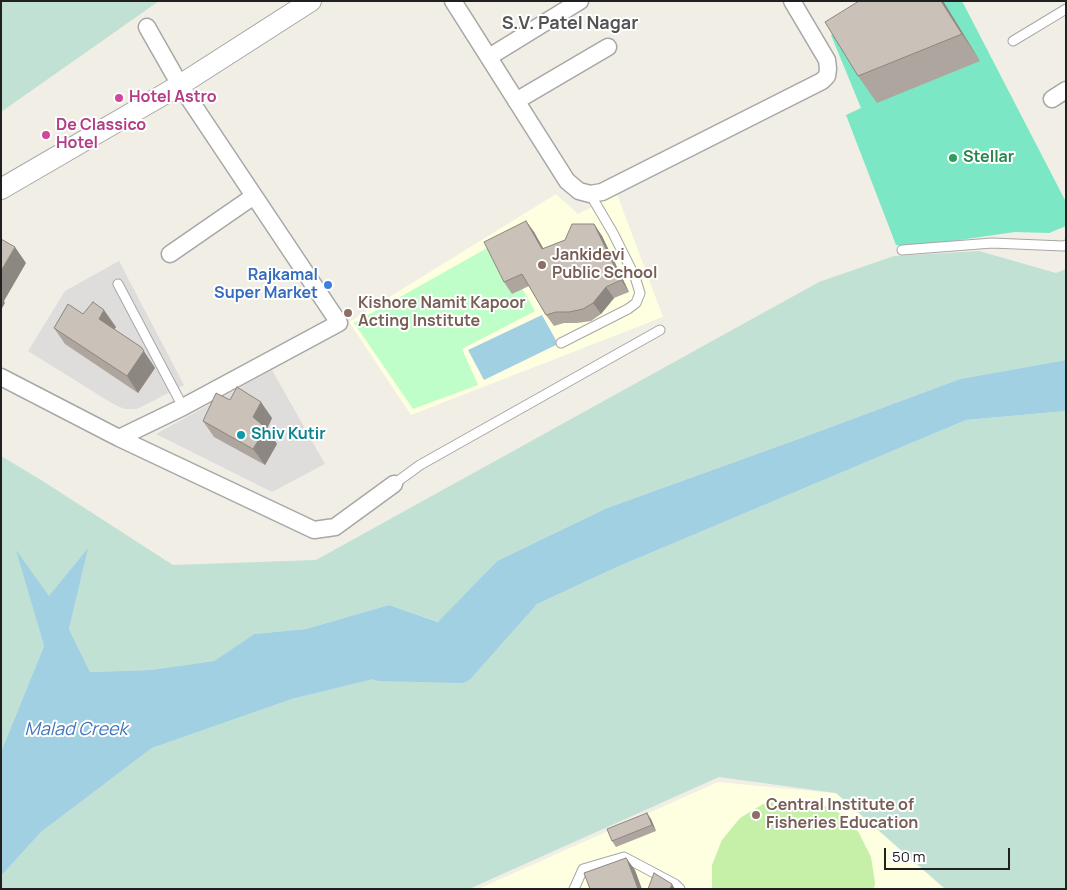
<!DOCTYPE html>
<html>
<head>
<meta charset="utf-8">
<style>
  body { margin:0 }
  #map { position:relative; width:1067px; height:890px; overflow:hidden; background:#f1eee5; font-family:Manrope,sans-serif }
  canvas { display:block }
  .frame { position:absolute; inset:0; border:2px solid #202020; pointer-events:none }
  .scale { position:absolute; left:884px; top:848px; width:126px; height:22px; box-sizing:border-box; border:2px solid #202020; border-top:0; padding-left:6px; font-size:15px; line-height:18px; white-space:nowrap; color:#202020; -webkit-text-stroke:4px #fff; paint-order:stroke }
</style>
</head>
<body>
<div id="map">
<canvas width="1067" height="890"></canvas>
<div class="frame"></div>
<div class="scale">50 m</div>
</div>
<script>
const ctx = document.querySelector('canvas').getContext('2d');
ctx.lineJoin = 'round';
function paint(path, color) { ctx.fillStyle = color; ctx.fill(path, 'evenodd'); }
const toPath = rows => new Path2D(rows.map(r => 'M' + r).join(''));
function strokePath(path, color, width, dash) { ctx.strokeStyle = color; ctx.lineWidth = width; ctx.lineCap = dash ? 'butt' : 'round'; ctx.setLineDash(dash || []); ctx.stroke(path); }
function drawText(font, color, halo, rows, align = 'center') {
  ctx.font = font + ' Manrope,sans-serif'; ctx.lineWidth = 4; ctx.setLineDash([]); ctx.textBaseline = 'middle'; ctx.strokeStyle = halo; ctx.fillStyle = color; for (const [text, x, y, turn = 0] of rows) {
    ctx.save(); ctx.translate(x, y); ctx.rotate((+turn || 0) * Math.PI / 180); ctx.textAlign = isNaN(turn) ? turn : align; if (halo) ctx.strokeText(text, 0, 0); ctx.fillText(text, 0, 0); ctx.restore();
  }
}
paint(toPath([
  [119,261,184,385,137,409,124,409,110,402,28,351,65,291],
  [272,370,325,464,272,492,156,434]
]), '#dedddc');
paint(toPath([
  [556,194,578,214,617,194,663,317,411,415,349,322],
  [718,782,843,794,949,889,478,889]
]), '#fdffe0');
paint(toPath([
  [790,799,817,802,841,814,859,833,871,857,875,883,874,889,712,889,712,865,722,840,740,818,763,804]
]), '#c6f0a7');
paint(toPath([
  [1,1,159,1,1,112],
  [979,251,1056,273,1066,269,1066,360,960,379,804,437,607,508,497,561,439,622,389,605,306,629,254,634,214,661,150,670,90,672,69,629,87,549,49,597,17,552,44,646,1,752,1,456,41,480,173,565,316,560,819,282,894,256],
  [1066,411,1066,889,945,889,836,793,719,777,469,889,1,889,1,876,41,832,152,748,292,699,439,663,520,612,617,567,966,420]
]), '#c0e1d4');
paint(toPath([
  [496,243,535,311,462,349,478,385,413,409,354,323]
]), '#bffec8');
paint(toPath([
  [897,1,962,1,1066,202,1066,226,1049,233,1015,232,918,246,896,245,846,115,861,108,831,35]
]), '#7ce7c5');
paint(toPath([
  [542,315,558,344,484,380,468,350],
  [1066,360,1066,411,966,420,617,567,520,612,439,663,292,699,152,748,41,832,1,876,1,752,44,646,16,550,49,596,88,548,69,629,90,672,150,670,214,661,254,634,306,629,389,605,438,622,497,561,607,508,804,437,960,379]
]), '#a2d0e3');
strokePath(toPath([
  [380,666,460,668,524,596]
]), '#a2d0e3', 30);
const service = toPath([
  [1013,41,1066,9],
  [902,250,992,243,1063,246,1066,245],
  [118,284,183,407],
  [561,343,628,309,636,303,640,293,635,277,613,233,590,194],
  [394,484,420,465,660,330],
  [574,889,583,869,624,857,675,884,680,889]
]);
const minor = toPath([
  [453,1,567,181,579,191,590,194,602,192,822,81,827,76,828,69,827,60,792,1],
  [489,57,580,1],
  [1052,99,1066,90],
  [516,101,608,47],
  [170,254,254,196],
  [1,377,119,438,314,530,335,527,394,484],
  [119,438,183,407,339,323,180,85,147,27]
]);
const tertiary = toPath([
  [1,189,180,85,311,1]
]);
strokePath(service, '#a7a7a7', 11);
strokePath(minor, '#a7a7a7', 19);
strokePath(tertiary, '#a7a7a7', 22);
strokePath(service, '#fff', 9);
strokePath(minor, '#fff', 16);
strokePath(tertiary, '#fff', 20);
paint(toPath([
  [859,1,943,1,980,61,877,103,858,76],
  [526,221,534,232,543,249,565,240,594,224,602,236,629,292,614,298,601,314,591,321,577,323,564,323,554,326,546,315,529,286,512,294,504,282],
  [116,327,114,329,141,347,155,368,138,393,65,344,54,328],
  [230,400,272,418,267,429,277,444,265,465,214,437,203,421],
  [651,819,656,831,616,847,612,841]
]), '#aea69e');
paint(toPath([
  [941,1,943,1,980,61,962,34],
  [526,221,534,232,550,260,542,249],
  [594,224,602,236,629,292,621,280],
  [15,247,26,263,4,301,5,303,1,310,1,271],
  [606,287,614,298,601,314,593,303],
  [104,310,116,327,110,335,99,319],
  [141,347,155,368,138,393,127,376],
  [261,402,272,418,267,429,277,444,265,465,253,449,253,417],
  [647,813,651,819,656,831,652,825],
  [627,859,635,870,642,889,638,889],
  [672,884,675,889,670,889]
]), '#8d8781');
const building = toPath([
  [859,1,941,1,962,34,858,76,825,22,859,1],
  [526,221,542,249,565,240,572,224,594,224,621,280,606,287,593,303,583,309,569,312,556,312,546,315,522,274,504,282,484,242,526,221],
  [1,239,15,247,1,271,1,239],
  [93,302,104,310,99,319,141,347,144,351,127,376,54,328,68,304,83,314,93,302],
  [237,387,261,402,253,417,266,428,253,449,203,421,216,393,230,400,237,387],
  [647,813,652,825,612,841,607,829,647,813],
  [626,858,627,859,638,889,590,889,584,873,626,858],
  [654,873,672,884,670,889,648,889,654,873]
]);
paint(building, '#cac1b8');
strokePath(building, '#8d8781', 1);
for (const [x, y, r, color] of [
  [119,98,5,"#d1479c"],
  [46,135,5,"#d1479c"],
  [953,158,5,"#2e9e5b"],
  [542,265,5,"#8d6e63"],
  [328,285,5,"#3f7fe0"],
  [348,313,5,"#8d6e63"],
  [241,435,5,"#0f9aa8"],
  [756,815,5,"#8d6e63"]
]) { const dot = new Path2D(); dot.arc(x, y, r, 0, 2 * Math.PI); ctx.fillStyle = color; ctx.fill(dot); strokePath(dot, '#fff', 2); }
drawText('bold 16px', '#b23c85', '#fff', [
  ["Hotel Astro",129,98],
  ["De Classico",56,126],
  ["Hotel",56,144]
], 'left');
drawText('bold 16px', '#27864d', '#fff', [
  ["Stellar",963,158]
], 'left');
drawText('bold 16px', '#785e54', '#fff', [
  ["Jankidevi",552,256],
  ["Public School",552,274],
  ["Kishore Namit Kapoor",358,304],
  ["Acting Institute",358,322],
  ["Central Institute of",766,806],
  ["Fisheries Education",766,824]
], 'left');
drawText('bold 16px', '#366cbe', '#fff', [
  ["Rajkamal",318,276],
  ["Super Market",318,294]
], 'right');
drawText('bold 16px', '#0d838f', '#fff', [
  ["Shiv Kutir",251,435]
], 'left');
drawText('bold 18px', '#535353', '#fff', [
  ["S.V. Patel Nagar",570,24]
]);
drawText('italic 18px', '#4276b9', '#fff', [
  ["Malad Creek",76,730]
]);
</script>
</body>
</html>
